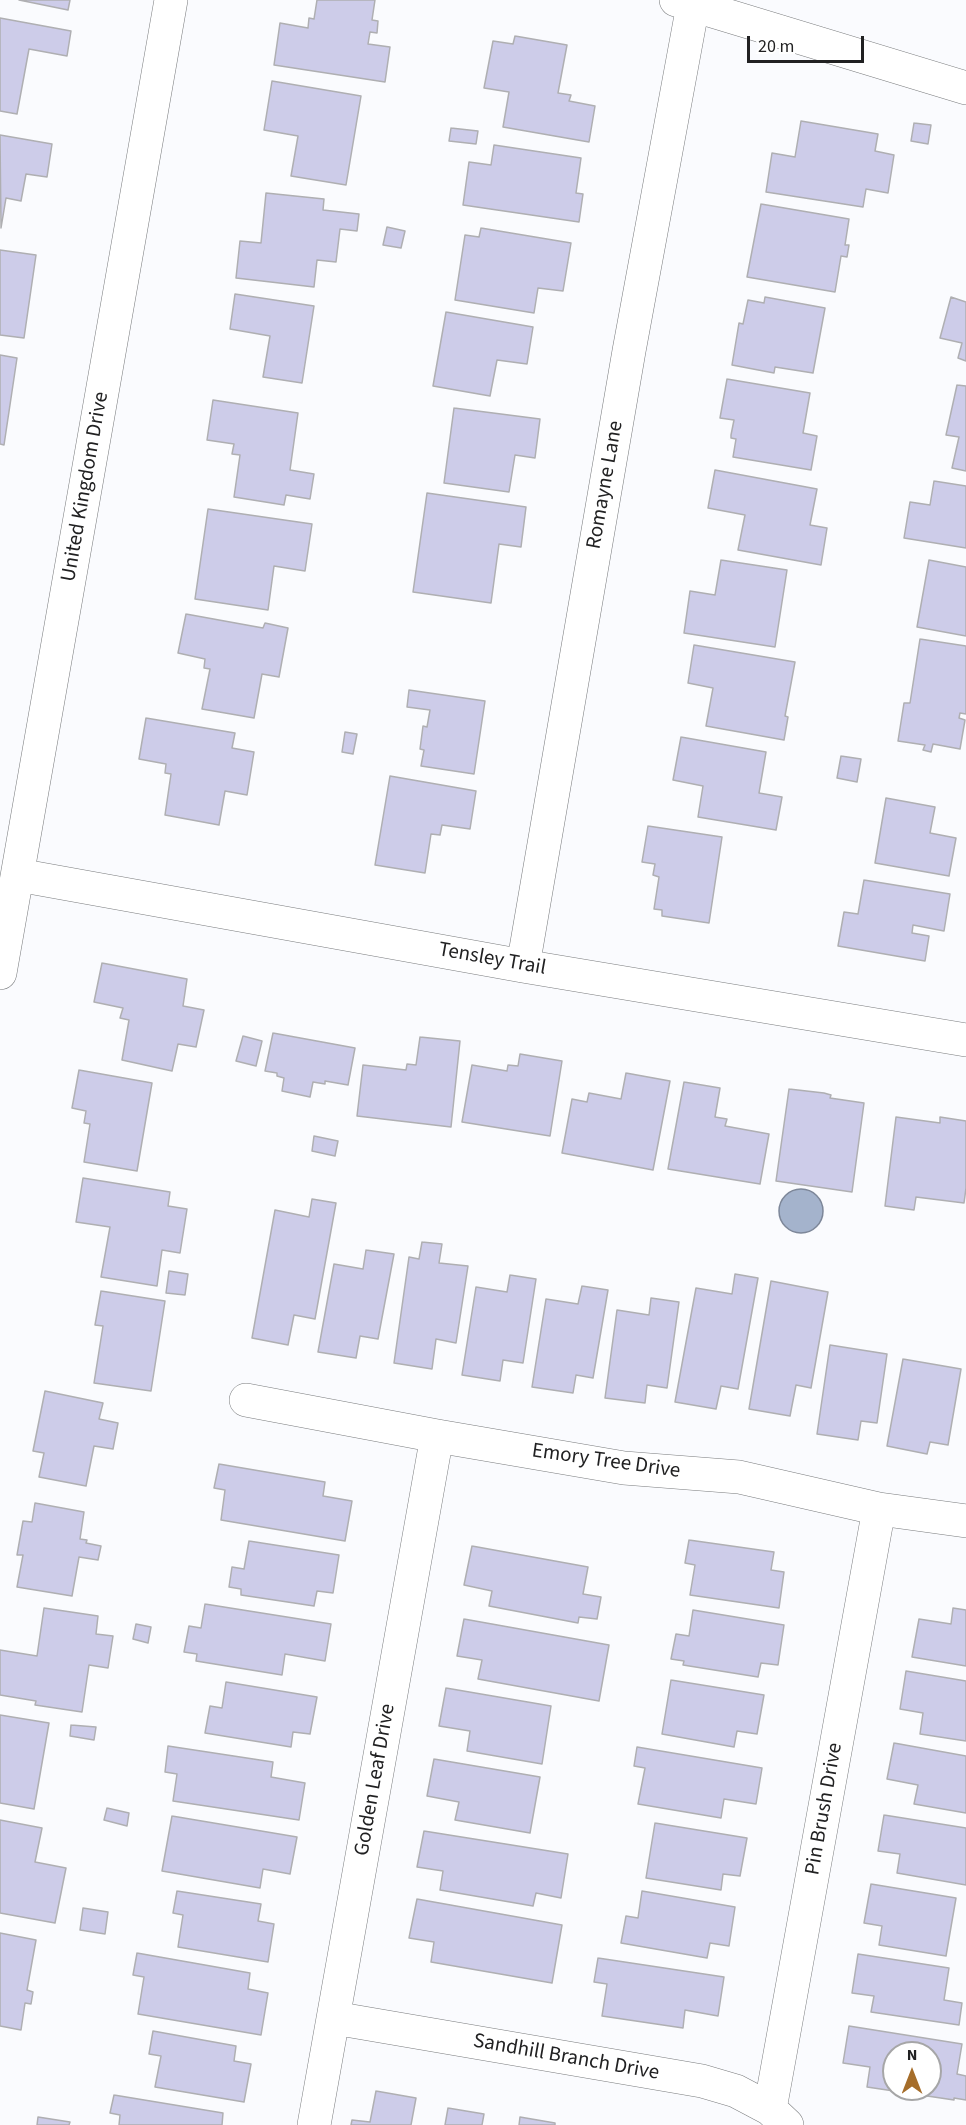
<!DOCTYPE html>
<html>
<head>
<meta charset="utf-8">
<style>
  body { margin:0 }
  #map { position:relative; width:966px; height:2125px; overflow:hidden; background:#fafbfe; font-family:"Source Sans 3",sans-serif }
  canvas { display:block }
  .north { position:absolute; left:882px; top:2041px; width:60px; height:60px; box-sizing:border-box; background:#fff; border:2px solid #a6a6a7; border-radius:50%; rotate:0deg; font-size:16px; font-weight:700; line-height:24px; text-align:center; color:#212122 }
  .north::after { content:''; display:block; margin:auto; width:21px; height:27px; background:#a56d2a; clip-path:polygon(50% 0,100% 100%,50% 72%,0 100%) }
  .scale { position:absolute; left:747px; top:36px; width:117px; height:27px; box-sizing:border-box; border:3px solid #212122; border-top:0; padding-left:8px; font-size:18px; line-height:21px; white-space:nowrap; color:#212122; -webkit-text-stroke:4px #fff; paint-order:stroke }
</style>
</head>
<body>
<div id="map">
<canvas width="966" height="2125"></canvas>
<div class="north">N</div>
<div class="scale">20 m</div>
</div>
<script>
const ctx = document.querySelector('canvas').getContext('2d');
ctx.lineJoin = 'round';
function paint(path, color) { ctx.fillStyle = color; ctx.fill(path, 'evenodd'); }
const toPath = rows => new Path2D(rows.map(r => 'M' + r).join(''));
function strokePath(path, color, width, dash) { ctx.strokeStyle = color; ctx.lineWidth = width; ctx.lineCap = dash ? 'butt' : 'round'; ctx.setLineDash(dash || []); ctx.stroke(path); }
function drawText(font, color, halo, rows, align = 'center') {
  ctx.font = font + ' "Source Sans 3",sans-serif'; ctx.lineWidth = 5; ctx.setLineDash([]); ctx.textBaseline = 'middle'; ctx.strokeStyle = halo; ctx.fillStyle = color; for (const [text, x, y, turn = 0] of rows) {
    ctx.save(); ctx.translate(x, y); ctx.rotate((+turn || 0) * Math.PI / 180); ctx.textAlign = isNaN(turn) ? turn : align; if (halo) ctx.strokeText(text, 0, 0); ctx.fillText(text, 0, 0); ctx.restore();
  }
}
const water = toPath([
  '779 1211a22 22 0 1 1 44 0a22 22 0 1 1-44 0Z'
]);
paint(water, '#a4b3cc');
strokePath(water, '#7d8799', 1.5);
const building = toPath([
  [19,0,70,0,68,10,19,0],
  [317,0,375,0,372,20,378,21,377,33,370,32,368,44,390,47,385,82,274,65,280,23,308,28,309,18,314,19,317,0],
  [0,18,71,31,67,56,29,49,17,114,0,111,0,18],
  [515,36,567,45,558,93,571,95,569,101,595,106,589,142,503,127,509,92,484,88,493,41,513,44,515,36],
  [272,81,361,96,346,185,291,176,298,136,264,130,272,81],
  [801,121,878,134,875,151,894,155,888,193,866,189,863,207,766,192,772,153,795,157,801,121],
  [914,123,931,125,928,144,911,141,914,123],
  [451,128,478,131,476,144,449,141,451,128],
  [0,135,52,144,47,177,26,174,21,201,6,198,1,228,0,135],
  [494,145,581,158,576,193,583,194,579,222,463,205,469,162,491,165,494,145],
  [266,193,324,199,323,210,359,214,357,231,340,229,336,262,317,260,314,287,236,278,240,241,261,243,266,193],
  [761,204,849,219,845,245,849,245,847,257,841,256,835,292,747,277,761,204],
  [387,227,405,231,401,248,383,245,387,227],
  [481,228,571,243,563,291,538,288,534,313,455,300,465,235,479,237,481,228],
  [0,250,36,255,24,338,0,335,0,250],
  [235,294,314,306,302,383,263,377,270,336,230,329,235,294],
  [765,297,825,308,813,373,775,367,774,373,732,365,739,323,743,324,748,300,764,303,765,297],
  [951,297,966,302,966,361,958,358,962,343,940,338,951,297],
  [446,312,533,327,527,364,497,360,490,396,433,386,446,312],
  [0,355,17,358,4,445,0,444,0,355],
  [727,379,810,393,803,433,817,436,811,470,733,457,736,439,731,438,731,435,734,420,720,418,727,379],
  [957,385,966,386,966,471,952,468,959,437,946,435,957,385],
  [213,400,298,413,290,470,314,474,310,499,286,495,284,505,234,497,240,455,232,454,234,444,207,440,213,400],
  [454,408,540,419,535,458,515,455,509,492,444,483,454,408],
  [715,470,817,489,810,525,827,528,821,565,738,550,745,515,708,508,715,470],
  [934,481,966,486,966,548,904,538,910,502,930,505,934,481],
  [427,493,526,507,521,547,499,544,491,603,413,592,427,493],
  [208,509,312,524,305,571,274,566,268,610,195,599,208,509],
  [721,560,787,570,775,647,684,633,690,591,715,595,721,560],
  [929,560,966,567,966,636,917,627,929,560],
  [186,614,263,628,265,623,288,628,279,677,262,674,254,718,202,709,210,669,204,668,205,659,178,653,186,614],
  [920,639,966,646,966,714,960,713,959,718,965,720,960,749,933,744,931,752,923,750,925,745,898,741,904,703,910,703,920,639],
  [694,645,795,662,785,716,788,717,784,740,706,726,713,688,688,683,694,645],
  [409,690,485,701,474,774,421,766,424,750,420,749,423,726,427,727,430,710,407,707,409,690],
  [146,718,235,733,232,748,254,752,247,795,225,791,219,825,165,815,171,774,165,773,166,764,139,759,146,718],
  [345,732,357,734,353,754,342,752,345,732],
  [681,737,766,752,759,793,782,797,776,830,698,817,703,786,673,780,681,737],
  [841,756,861,759,857,782,837,778,841,756],
  [390,776,476,791,470,829,442,825,440,835,431,834,425,873,375,865,390,776],
  [886,798,935,807,930,833,956,838,949,876,875,863,886,798],
  [648,826,722,837,709,923,662,916,662,910,654,909,659,877,653,875,655,864,642,862,648,826],
  [864,880,950,894,944,931,913,925,912,933,929,936,925,961,838,946,844,912,858,914,864,880],
  [102,963,187,979,183,1006,204,1010,196,1047,178,1044,172,1071,122,1060,129,1020,120,1018,123,1008,94,1002,102,963],
  [273,1033,355,1048,348,1085,325,1081,325,1084,313,1082,310,1097,282,1091,284,1078,277,1076,277,1073,265,1071,273,1033],
  [243,1036,262,1041,256,1066,236,1061,243,1036],
  [420,1037,460,1041,451,1127,357,1116,363,1065,406,1070,407,1064,416,1065,420,1037],
  [520,1054,562,1061,550,1136,462,1122,472,1065,507,1071,508,1065,518,1066,520,1054],
  [79,1070,152,1083,137,1171,84,1162,90,1124,84,1123,86,1111,72,1108,79,1070],
  [626,1073,670,1081,653,1170,562,1153,572,1099,587,1102,589,1093,621,1099,626,1073],
  [684,1082,720,1088,715,1117,727,1119,725,1126,769,1134,760,1184,668,1169,684,1082],
  [789,1089,824,1093,831,1095,830,1098,864,1103,852,1192,776,1181,789,1089],
  [896,1117,940,1123,940,1117,966,1121,966,1188,964,1203,916,1197,914,1210,885,1206,896,1117],
  [314,1136,338,1141,335,1156,312,1151,314,1136],
  [83,1178,170,1192,168,1206,187,1209,180,1253,162,1250,157,1286,101,1277,110,1227,76,1222,83,1178],
  [312,1199,336,1203,315,1319,294,1315,288,1345,252,1338,275,1210,309,1217,312,1199],
  [422,1242,442,1244,439,1263,468,1266,456,1343,436,1339,432,1369,394,1363,409,1257,419,1259,422,1242],
  [366,1250,394,1254,378,1339,360,1336,356,1358,318,1352,334,1264,363,1269,366,1250],
  [169,1271,188,1274,185,1295,166,1293,169,1271],
  [735,1274,758,1278,738,1389,721,1386,716,1409,675,1402,696,1288,732,1294,735,1274],
  [510,1275,536,1279,523,1363,503,1360,500,1381,462,1375,476,1287,507,1292,510,1275],
  [771,1281,828,1292,811,1388,796,1385,790,1416,749,1409,771,1281],
  [582,1286,608,1290,593,1378,576,1375,573,1393,532,1387,546,1299,578,1304,582,1286],
  [101,1291,165,1301,151,1391,94,1383,103,1326,95,1325,101,1291],
  [651,1298,679,1302,667,1388,647,1385,645,1403,605,1398,617,1310,649,1315,651,1298],
  [830,1345,887,1354,877,1423,861,1421,858,1440,817,1434,830,1345],
  [903,1359,961,1369,948,1445,930,1442,927,1454,887,1446,903,1359],
  [45,1391,103,1403,99,1419,118,1423,113,1449,94,1446,86,1486,39,1477,44,1453,33,1451,45,1391],
  [219,1464,325,1482,323,1496,352,1501,345,1541,221,1520,225,1490,214,1488,219,1464],
  [35,1503,84,1512,80,1539,87,1540,86,1543,101,1546,98,1560,79,1557,72,1596,17,1587,23,1555,17,1555,23,1521,32,1522,35,1503],
  [689,1540,774,1552,771,1570,784,1572,779,1608,690,1595,695,1565,685,1563,689,1540],
  [249,1541,339,1555,333,1593,317,1591,314,1606,241,1595,241,1589,229,1587,232,1567,244,1569,249,1541],
  [472,1546,588,1567,583,1594,601,1597,597,1619,579,1617,578,1623,489,1606,492,1591,464,1585,472,1546],
  [205,1604,331,1624,325,1661,285,1654,282,1675,196,1661,197,1654,184,1652,189,1626,201,1628,205,1604],
  [44,1608,98,1616,96,1634,113,1636,108,1668,89,1665,82,1712,35,1705,36,1701,0,1695,0,1650,37,1656,44,1608],
  [953,1608,966,1610,966,1666,912,1657,919,1619,951,1624,953,1608],
  [693,1610,784,1625,778,1665,761,1663,758,1677,683,1665,684,1661,671,1659,676,1634,689,1636,693,1610],
  [464,1619,609,1645,599,1701,478,1679,482,1660,457,1656,464,1619],
  [136,1624,151,1627,148,1643,133,1639,136,1624],
  [906,1671,966,1681,966,1741,920,1734,923,1713,900,1709,906,1671],
  [671,1680,764,1695,757,1734,737,1731,734,1747,662,1734,671,1680],
  [226,1682,317,1697,310,1734,293,1732,291,1747,205,1733,210,1706,222,1708,226,1682],
  [446,1688,551,1706,542,1764,467,1751,470,1731,439,1726,446,1688],
  [0,1715,49,1723,34,1809,0,1803,0,1715],
  [71,1725,96,1727,94,1740,70,1736,71,1725],
  [894,1743,966,1756,966,1813,914,1804,918,1785,887,1779,894,1743],
  [168,1746,273,1762,271,1777,305,1783,299,1820,173,1801,177,1774,165,1772,168,1746],
  [637,1747,762,1768,756,1804,724,1799,721,1818,638,1804,645,1768,634,1766,637,1747],
  [434,1759,540,1777,530,1833,455,1820,459,1802,427,1796,434,1759],
  [107,1808,129,1813,127,1826,104,1820,107,1808],
  [884,1815,966,1828,966,1885,897,1873,900,1854,878,1851,884,1815],
  [172,1816,297,1837,290,1874,263,1869,260,1888,162,1871,172,1816],
  [0,1820,42,1828,35,1862,66,1868,55,1923,0,1913,0,1820],
  [655,1823,747,1838,740,1876,723,1874,721,1890,646,1878,655,1823],
  [424,1831,568,1854,561,1898,536,1893,533,1906,440,1890,443,1871,417,1867,424,1831],
  [871,1884,956,1898,946,1956,879,1945,882,1926,864,1923,871,1884],
  [177,1891,261,1904,258,1921,274,1924,268,1962,178,1947,183,1915,173,1913,177,1891],
  [642,1891,735,1907,729,1946,710,1943,707,1958,621,1943,626,1916,638,1918,642,1891],
  [417,1899,562,1925,552,1983,431,1962,434,1942,409,1938,417,1899],
  [83,1908,108,1912,105,1934,80,1930,83,1908],
  [0,1933,36,1940,27,1990,33,1992,31,2004,25,2003,21,2030,0,2026,0,1933],
  [137,1953,250,1973,248,1989,268,1993,261,2035,138,2014,144,1977,133,1975,137,1953],
  [858,1954,949,1968,944,2000,962,2003,959,2025,871,2012,874,1996,852,1993,858,1954],
  [598,1958,724,1977,718,2016,685,2010,683,2028,602,2016,607,1984,594,1982,598,1958],
  [849,2026,962,2044,957,2074,966,2076,966,2100,954,2098,954,2100,867,2087,870,2067,843,2063,849,2026],
  [894,2053,930,2053,930,2089,894,2089,894,2053],
  [153,2031,236,2046,234,2061,251,2064,244,2102,155,2087,161,2056,149,2054,153,2031],
  [376,2091,416,2098,411,2125,351,2125,352,2120,370,2122,376,2091],
  [114,2095,223,2113,222,2125,119,2125,120,2115,110,2113,114,2095],
  [448,2108,484,2114,482,2125,445,2125,448,2108],
  [38,2117,70,2122,69,2125,37,2125,38,2117],
  [520,2117,555,2123,555,2125,519,2125,520,2117]
]);
paint(building, '#cdcce9');
strokePath(building, '#afafb2', 1.5);
const minor = toPath([
  [676,0,966,88],
  [18,875,523,966,966,1040],
  [523,966,629,351,693,5],
  [0,973,171,0],
  [246,1400,437,1436,624,1468,739,1477,879,1509,966,1521],
  [334,2018,702,2081,736,2091,770,2109,787,2125],
  [770,2109,879,1509],
  [314,2125,437,1436]
]);
strokePath(minor, '#7a7c7e', 34);
strokePath(minor, '#fff', 33);
drawText('21px', '#212122', '#fff', [
  ["Romayne Lane",606,485,-80],
  ["United Kingdom Drive",86,487,-80],
  ["Tensley Trail",492,960,10],
  ["Emory Tree Drive",606,1462,8],
  ["Golden Leaf Drive",376,1780,-80],
  ["Pin Brush Drive",825,1809,-80],
  ["Sandhill Branch Drive",566,2058,10]
]);
</script>
</body>
</html>
